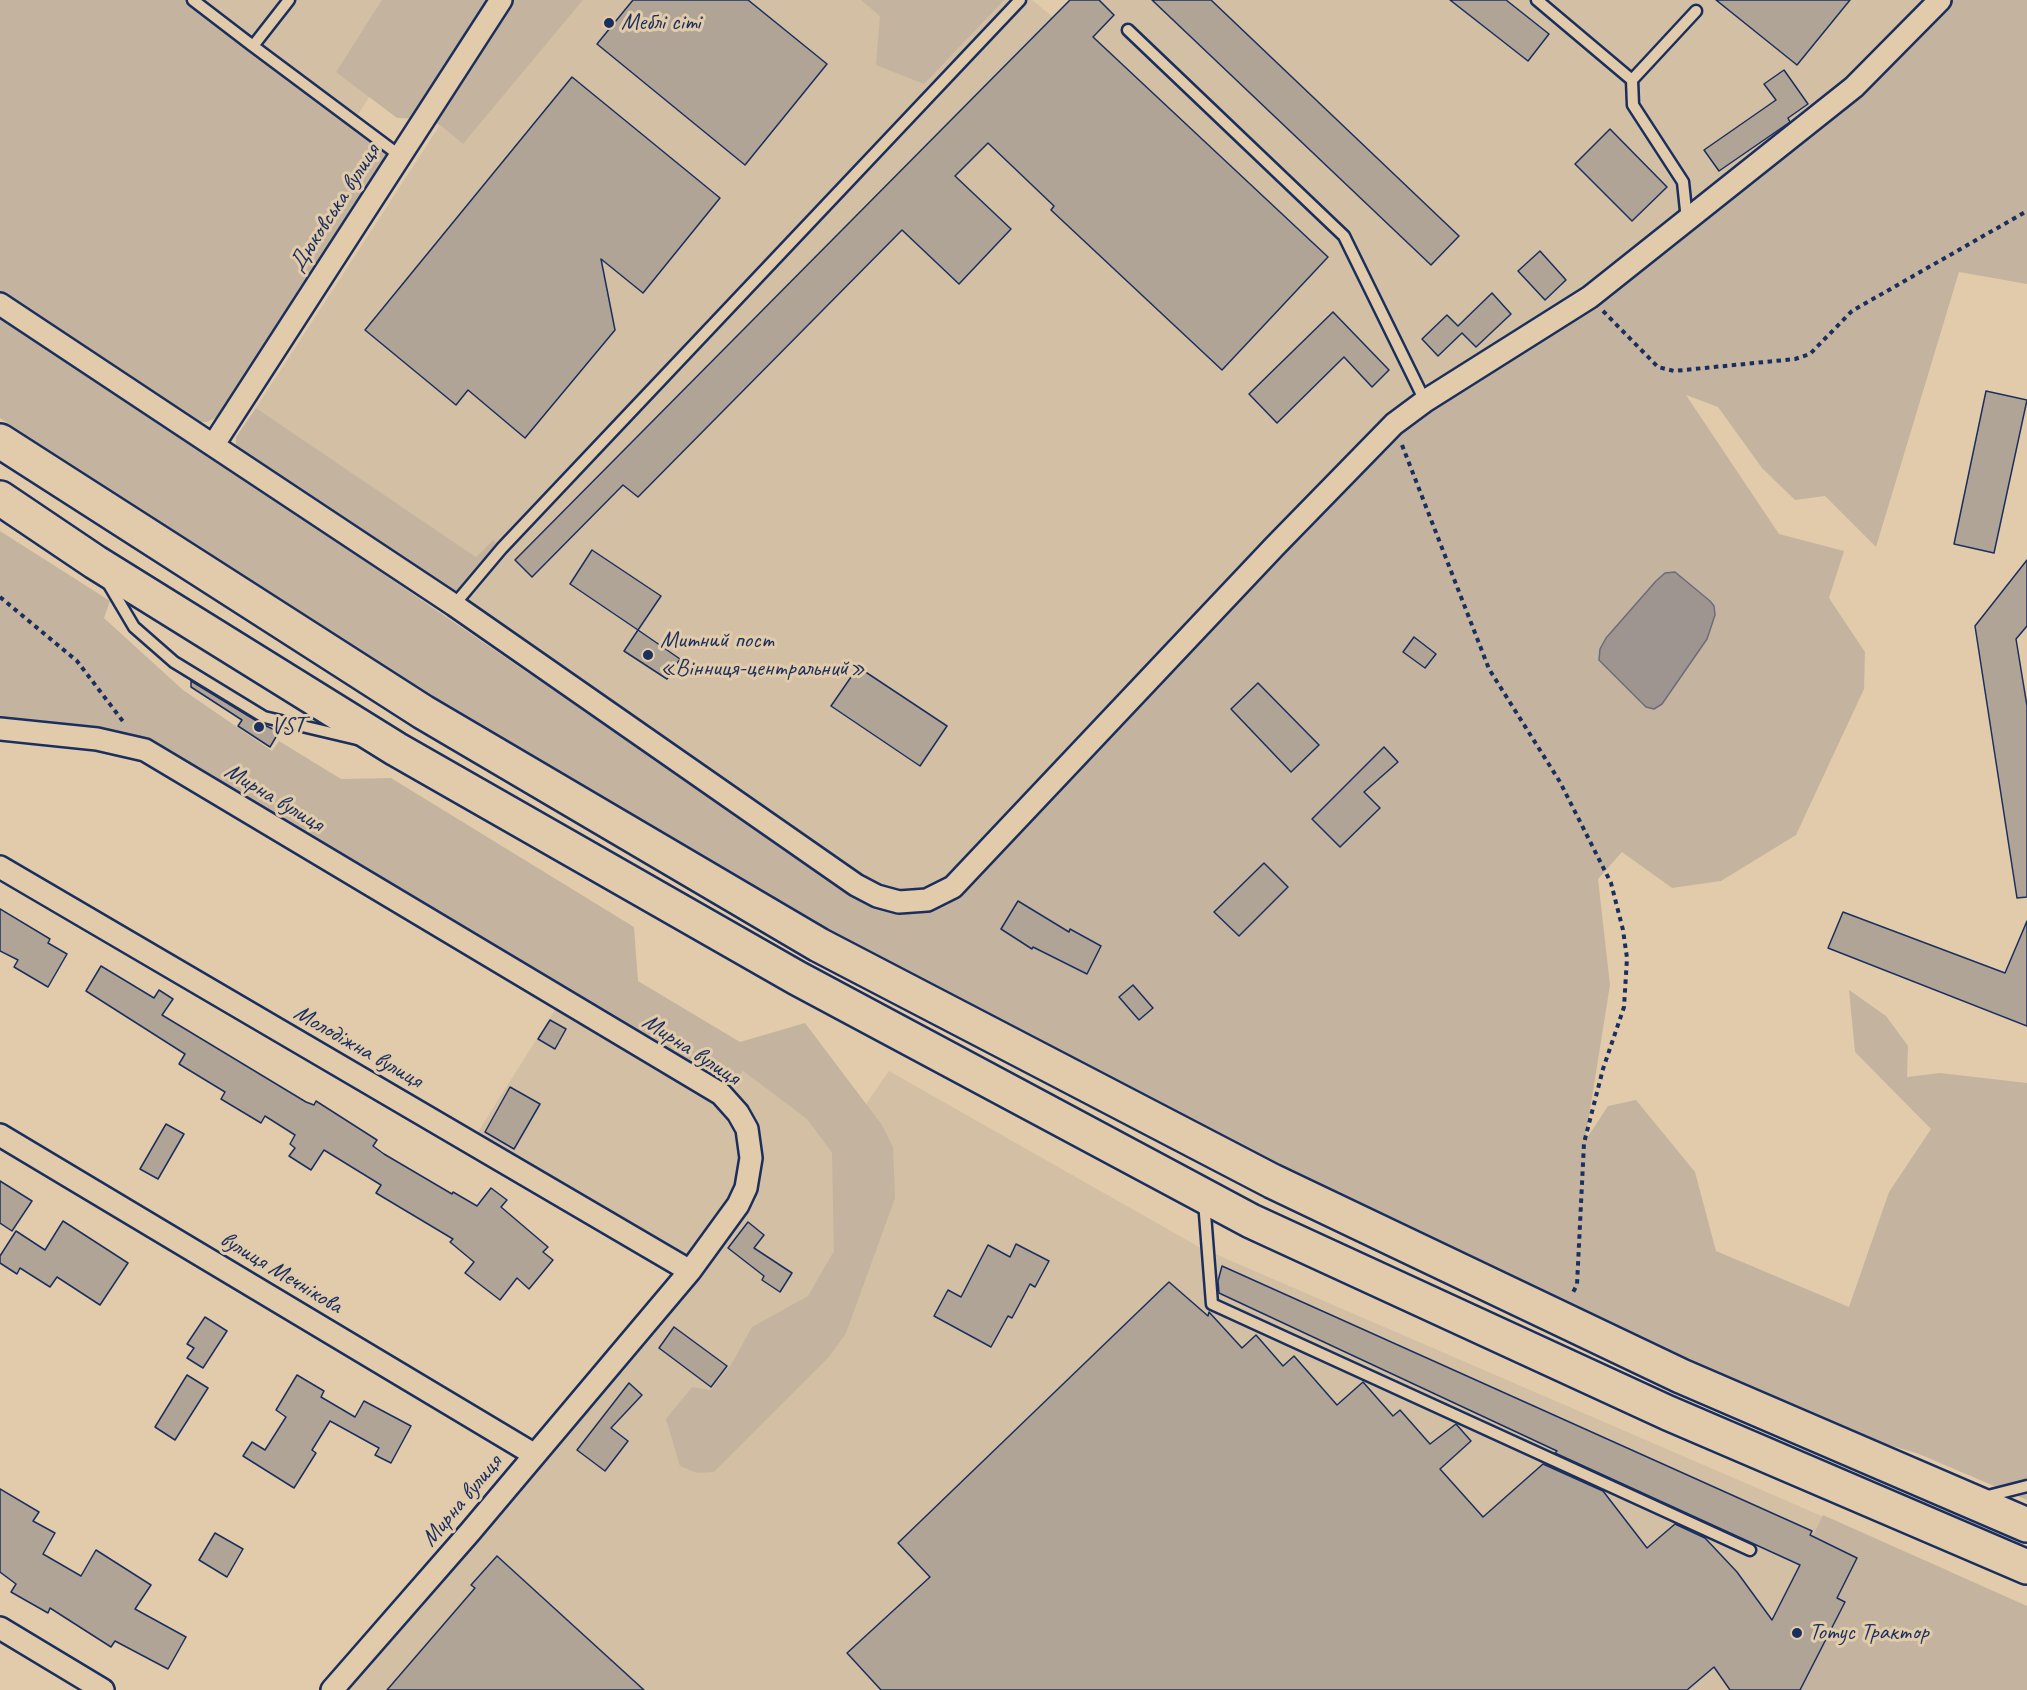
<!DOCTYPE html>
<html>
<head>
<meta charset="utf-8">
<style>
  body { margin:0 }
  canvas { display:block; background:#e1cbaa }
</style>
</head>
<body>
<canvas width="2027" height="1690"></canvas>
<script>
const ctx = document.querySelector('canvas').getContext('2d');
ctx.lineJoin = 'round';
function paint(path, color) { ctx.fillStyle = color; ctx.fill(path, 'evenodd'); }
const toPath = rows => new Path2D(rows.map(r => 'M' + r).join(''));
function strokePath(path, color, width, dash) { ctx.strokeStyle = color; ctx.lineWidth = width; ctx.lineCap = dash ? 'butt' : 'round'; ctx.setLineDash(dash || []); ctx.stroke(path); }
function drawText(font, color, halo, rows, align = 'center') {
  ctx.font = font + ' Caveat,sans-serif'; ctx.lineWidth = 6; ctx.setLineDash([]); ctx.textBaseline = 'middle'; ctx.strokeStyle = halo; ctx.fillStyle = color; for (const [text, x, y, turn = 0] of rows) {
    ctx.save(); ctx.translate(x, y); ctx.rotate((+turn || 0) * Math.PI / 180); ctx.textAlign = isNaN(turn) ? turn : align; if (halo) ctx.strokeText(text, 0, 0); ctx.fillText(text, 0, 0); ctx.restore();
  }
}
paint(toPath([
  [192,0,431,0,354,121],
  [583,0,1032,0,1053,17,1070,0,1940,0,953,887,899,902,454,605,493,540,476,557,256,408,440,125,463,144],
  [562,999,743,1071,807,1119,832,1153,889,1071,1199,1247,1949,1571,1941,1588,2027,1630,1992,1690,332,1690,689,1271,471,1143]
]), '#d2bfa4');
paint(toPath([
  [0,0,193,0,393,150,222,415,207,422,190,422,0,294],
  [382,0,583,0,463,144,440,125,422,119,397,118,336,72],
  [861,0,1004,0,924,84,876,65,880,16],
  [1940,0,2027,0,2027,284,1959,272,1876,547,1825,496,1795,500,1762,468,1718,407,1686,395,1779,534,1844,551,1829,598,1865,652,1864,689,1796,835,1721,881,1672,888,1622,852,1598,879,1610,985,1585,1141,1608,1106,1636,1100,1695,1172,1716,1251,1849,1307,1889,1192,1931,1129,1855,1052,1849,990,1886,1016,1908,1046,1907,1077,1940,1073,2027,1083,2027,1500,1919,1454,1863,1437,1565,1305,1278,1171,826,933,427,698,162,527,0,418,0,315,15,322,838,885,927,900,1394,424,1688,221],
  [1665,573,1714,606,1715,615,1707,639,1662,704,1654,709,1646,707,1599,660,1606,638],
  [256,408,476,557,493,540,502,548,454,605,245,465,236,447,236,437],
  [0,531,110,601,104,618,183,690,272,751,279,741,341,779,391,778,634,927,638,981,740,1042,805,1023,882,1125,893,1147,895,1198,846,1333,829,1357,714,1472,697,1473,680,1466,666,1419,692,1387,710,1390,731,1365,752,1327,808,1296,834,1251,832,1153,807,1119,743,1071,721,1094,145,750,0,729],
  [1823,1515,2027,1606,2027,1690,1729,1690,1749,1666]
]), '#c4b49f');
const water = toPath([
  [1675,572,1710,601,1714,606,1715,615,1707,639,1662,704,1654,709,1646,707,1599,660,1600,649,1606,638,1656,581,1665,573,1675,572]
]);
paint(water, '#9e9590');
strokePath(water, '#6a6c7c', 1.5);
const building = toPath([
  [633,0,748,0,827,64,745,165,597,44,633,0],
  [1070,0,1099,0,1114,15,1093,37,1328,257,1222,370,1051,210,1054,206,988,143,955,176,1011,229,959,284,902,230,638,497,623,485,532,577,515,560,1070,0],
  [1152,0,1211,0,1459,236,1431,265,1152,0],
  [1450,0,1506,0,1549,34,1528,61,1450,0],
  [1716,0,1850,0,1797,65,1716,0],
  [1784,70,1808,104,1788,118,1790,122,1719,171,1704,150,1776,100,1764,84,1784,70],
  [572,77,720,198,643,293,601,259,615,330,525,438,468,390,456,405,365,330,572,77],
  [1610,129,1667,187,1632,221,1575,164,1610,129],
  [1540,251,1566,280,1545,300,1518,271,1540,251],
  [1492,293,1511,314,1476,347,1462,333,1438,356,1422,339,1447,315,1458,326,1492,293],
  [1333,312,1389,370,1372,387,1344,357,1277,423,1249,394,1333,312],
  [1986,391,2027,400,1994,553,1954,544,1986,391],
  [592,550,661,596,638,630,570,584,592,550],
  [2027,560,2027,626,2016,639,2027,706,2027,897,2017,898,1975,626,2027,560],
  [638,630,680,659,667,679,624,651,638,630],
  [1414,637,1436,654,1425,668,1403,652,1414,637],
  [858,667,947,726,920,766,831,706,858,667],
  [191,681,260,723,279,732,270,747,238,726,242,720,191,687,191,681],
  [1258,683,1319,745,1291,772,1231,709,1258,683],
  [1384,747,1398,762,1364,792,1380,808,1340,847,1312,819,1384,747],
  [1264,863,1288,887,1239,936,1214,912,1264,863],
  [1018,901,1069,932,1070,929,1101,946,1087,974,1033,947,1032,949,1001,929,1018,901],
  [0,909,50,939,48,943,67,954,48,987,14,967,18,960,0,951,0,909],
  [1843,912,2005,973,2027,921,2027,1026,1828,948,1843,912],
  [101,966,154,998,159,990,173,999,162,1015,306,1102,314,1105,316,1101,377,1140,373,1146,384,1154,452,1194,453,1192,477,1206,491,1188,507,1200,501,1207,548,1247,543,1252,553,1260,529,1289,517,1278,500,1300,465,1273,474,1262,450,1242,453,1239,376,1193,381,1185,324,1150,311,1170,289,1156,295,1148,290,1144,295,1135,265,1116,261,1123,221,1099,225,1092,179,1064,185,1054,86,991,101,966],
  [1133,985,1153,1008,1139,1020,1119,997,1133,985],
  [550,1020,566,1029,555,1049,538,1039,550,1020],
  [510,1087,540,1104,514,1149,485,1132,510,1087],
  [166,1124,184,1134,158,1179,140,1169,166,1124],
  [0,1181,32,1201,12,1231,0,1223,0,1181],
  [63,1221,128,1263,100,1305,57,1277,50,1287,20,1268,17,1274,0,1263,0,1256,16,1231,45,1250,63,1221],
  [748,1222,764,1235,754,1248,792,1273,780,1292,762,1280,764,1276,728,1248,748,1222],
  [1016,1244,1049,1261,1035,1287,1030,1284,1012,1318,1008,1316,991,1347,934,1316,948,1290,961,1297,988,1245,1010,1257,1016,1244],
  [1222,1266,1812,1531,1810,1535,1857,1558,1837,1598,1845,1602,1800,1690,1730,1690,1714,1667,1687,1690,881,1690,847,1653,930,1577,898,1543,1169,1282,1208,1316,1209,1312,1242,1348,1256,1335,1283,1366,1294,1356,1337,1405,1363,1382,1393,1416,1400,1410,1430,1444,1456,1424,1471,1441,1440,1469,1483,1517,1543,1464,1603,1491,1647,1548,1675,1524,1705,1538,1737,1572,1772,1620,1800,1565,1555,1453,1557,1451,1219,1293,1218,1281,1222,1266],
  [205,1317,227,1331,203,1368,187,1358,194,1348,187,1344,205,1317],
  [674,1327,727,1366,711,1387,659,1348,674,1327],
  [187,1375,208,1388,175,1440,155,1427,187,1375],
  [297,1375,324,1391,321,1397,355,1417,364,1401,411,1426,391,1463,375,1455,379,1448,330,1421,312,1450,316,1453,294,1488,243,1456,252,1442,265,1450,286,1417,276,1410,297,1375],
  [629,1383,642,1395,611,1428,628,1441,605,1471,577,1450,629,1383],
  [0,1489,39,1512,33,1521,55,1533,43,1554,81,1576,96,1550,151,1585,135,1609,186,1637,168,1669,115,1641,111,1647,50,1608,48,1613,11,1592,16,1584,0,1572,0,1489],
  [215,1533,243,1549,227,1577,199,1560,215,1533],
  [497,1556,644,1690,387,1690,475,1588,471,1585,497,1556]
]);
paint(building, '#b0a497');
strokePath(building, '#1b2f5e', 1.5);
const service = toPath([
  [193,0,253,46,289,0],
  [1537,0,1632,80,1633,105,1683,182,1687,220],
  [1128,30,1344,236,1425,401],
  [253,46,399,155],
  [1632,80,1696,11],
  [108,583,134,627,174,662,264,717,357,739],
  [454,605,502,548,1020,0],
  [1204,1201,1212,1304,1750,1550],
  [1984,1497,2027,1486]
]);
const minor = toPath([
  [0,304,454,605,856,885,877,896,899,902,927,900,953,887,1275,546,1394,424,1425,401,1590,297,1854,87,1940,0],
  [214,444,501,0],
  [0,729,97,739,145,750,721,1094,738,1113,747,1129,751,1158,746,1188,738,1205,690,1271,470,1532,332,1690],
  [0,867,690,1271],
  [0,1135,535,1455],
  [0,1628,103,1690]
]);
const trunk = toPath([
  [0,441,423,712,819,945,1272,1181,1681,1376,2027,1525],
  [0,498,95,562,396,749,797,978,1251,1221,1668,1413,2027,1567]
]);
strokePath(service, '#1b2f5e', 15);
strokePath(minor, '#1b2f5e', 26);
strokePath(trunk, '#1b2f5e', 38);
strokePath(toPath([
  [1603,311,1658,367,1674,371,1795,359,1810,354,1852,311,2027,211],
  [1402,445,1489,669,1560,782,1611,883,1623,930,1627,958,1624,1007,1603,1069,1584,1143,1577,1285,1572,1294],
  [0,597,77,661,125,724]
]), '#1b2f5e', 4, [4.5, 4.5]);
strokePath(service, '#e1cbaa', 10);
strokePath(minor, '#e1cbaa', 21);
strokePath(trunk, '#e1cbaa', 33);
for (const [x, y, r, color] of [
  [609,23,6,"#1b2f5e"],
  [648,655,6,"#1b2f5e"],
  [259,727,6,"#1b2f5e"],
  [1797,1633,6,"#1b2f5e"]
]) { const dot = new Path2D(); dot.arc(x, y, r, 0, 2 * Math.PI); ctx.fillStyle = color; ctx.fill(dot); strokePath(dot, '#e1cbaa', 2); }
drawText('24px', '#1b2f5e', '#e1cbaa', [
  ["Меблі сіті",621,23],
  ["Митний пост",660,641],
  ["«Вінниця-центральний»",660,669],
  ["VST",271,727],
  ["Тотус Трактор",1809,1633]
], 'left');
drawText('24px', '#1b2f5e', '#e1cbaa', [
  ["Дюковська вулиця",335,208,-57],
  ["Мирна вулиця",274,798,31],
  ["Молодіжна вулиця",358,1047,30],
  ["Мирна вулиця",691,1050,33],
  ["вулиця Мечнікова",281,1273,31],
  ["Мирна вулиця",462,1501,-50]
]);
</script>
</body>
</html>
